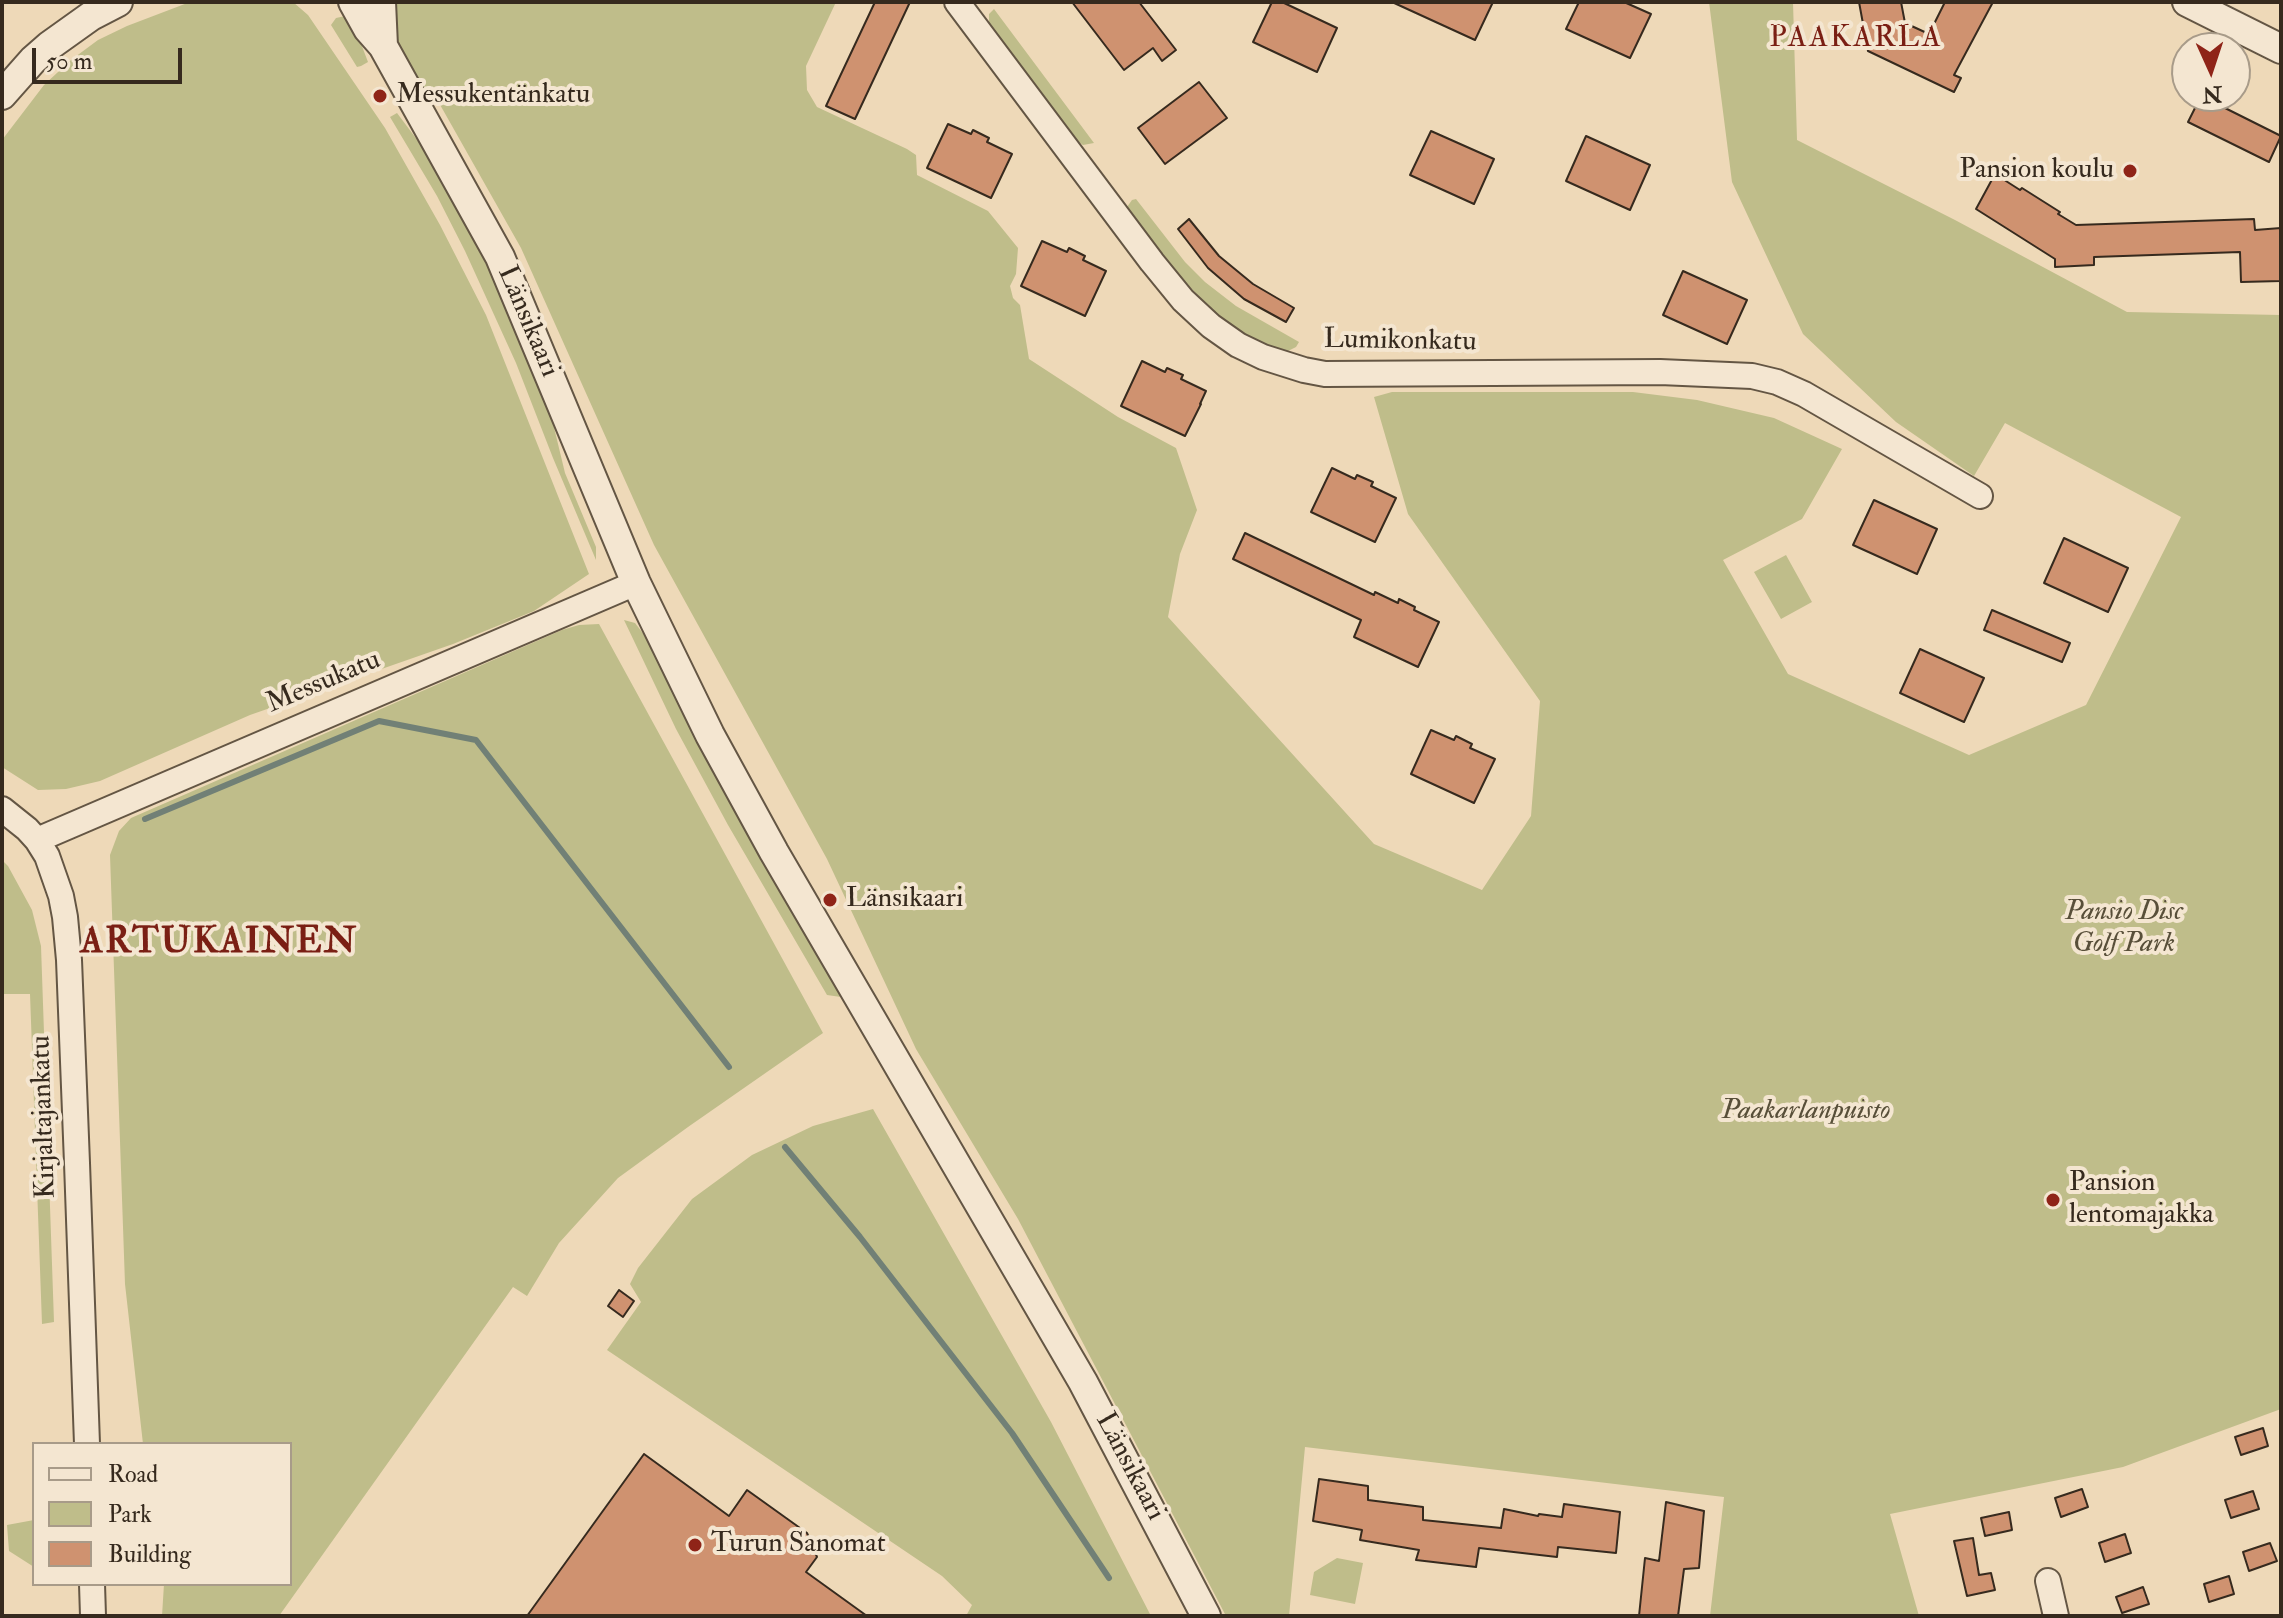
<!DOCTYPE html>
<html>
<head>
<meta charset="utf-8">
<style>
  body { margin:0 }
  #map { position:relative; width:2283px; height:1618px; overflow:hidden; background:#eed9b8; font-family:"IM FELL Double Pica",serif }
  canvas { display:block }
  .frame { position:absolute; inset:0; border:4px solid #362a1e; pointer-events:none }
  .legend { position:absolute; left:32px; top:1442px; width:260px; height:144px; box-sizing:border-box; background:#f4e6d1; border:2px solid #a89b89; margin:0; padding:10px 14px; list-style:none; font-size:24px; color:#362a1e }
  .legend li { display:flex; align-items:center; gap:16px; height:40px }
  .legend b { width:40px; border:2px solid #a89b89 }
  .north { position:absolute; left:2171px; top:32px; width:80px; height:80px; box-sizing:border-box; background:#f4e6d1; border:2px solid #a89b89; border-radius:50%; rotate:177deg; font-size:22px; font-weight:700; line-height:32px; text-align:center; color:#362a1e }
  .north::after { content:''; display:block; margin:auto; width:28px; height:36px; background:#8f2418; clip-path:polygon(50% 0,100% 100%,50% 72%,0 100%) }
  .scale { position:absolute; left:32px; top:48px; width:150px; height:36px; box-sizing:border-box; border:4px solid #362a1e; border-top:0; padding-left:10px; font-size:24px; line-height:28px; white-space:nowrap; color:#362a1e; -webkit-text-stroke:6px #f4e6d1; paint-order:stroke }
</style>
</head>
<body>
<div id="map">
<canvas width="2283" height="1618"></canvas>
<div class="frame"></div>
<ul class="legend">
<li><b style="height:10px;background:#f4e6d1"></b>Road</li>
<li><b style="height:22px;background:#bfbd8a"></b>Park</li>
<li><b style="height:22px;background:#cf9270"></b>Building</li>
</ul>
<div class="north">N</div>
<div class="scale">50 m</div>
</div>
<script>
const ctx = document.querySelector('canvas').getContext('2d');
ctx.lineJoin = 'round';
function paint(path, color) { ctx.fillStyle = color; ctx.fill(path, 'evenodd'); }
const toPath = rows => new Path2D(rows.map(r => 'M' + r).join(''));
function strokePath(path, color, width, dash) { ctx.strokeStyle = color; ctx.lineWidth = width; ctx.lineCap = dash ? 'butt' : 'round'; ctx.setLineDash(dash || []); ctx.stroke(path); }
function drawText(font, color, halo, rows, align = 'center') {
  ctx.font = font + ' "IM FELL Double Pica",serif'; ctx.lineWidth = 8; ctx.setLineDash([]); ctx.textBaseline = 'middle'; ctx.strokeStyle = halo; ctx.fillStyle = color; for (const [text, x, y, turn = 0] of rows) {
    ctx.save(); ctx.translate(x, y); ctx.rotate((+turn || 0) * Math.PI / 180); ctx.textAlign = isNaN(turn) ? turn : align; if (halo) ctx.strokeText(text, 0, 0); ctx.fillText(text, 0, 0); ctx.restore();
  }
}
paint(toPath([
  [190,2,293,2,308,15,385,128,440,225,486,315,589,574,534,611,453,644,250,715,100,781,66,789,38,790,2,767,2,140,44,85,71,60,98,40,127,26],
  [399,2,836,2,806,66,807,90,817,107,907,149,916,155,917,175,988,211,1018,248,1016,274,1010,286,1013,298,1020,305,1029,359,1118,417,1176,448,1197,510,1180,554,1168,617,1374,844,1482,890,1531,816,1540,701,1408,514,1374,397,1392,392,1633,392,1697,400,1774,418,1842,449,1802,519,1723,560,1788,674,1969,755,2086,705,2181,517,2005,423,1974,476,1896,422,1803,334,1732,182,1709,2,1793,2,1797,140,1955,220,2127,312,2281,315,2281,1409,2123,1467,1890,1514,1919,1616,1710,1616,1724,1497,1305,1447,1289,1616,1226,1616,1018,1219,916,1049,827,859,654,545,521,248,430,87,421,88,396,42,389,6],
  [994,9,1094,143,1083,145,1075,139,989,27,989,14],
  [350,15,368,62,361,66,357,67,331,25,336,18],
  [397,113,436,165,481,247,545,390,565,473,596,547,596,560,553,458,516,363,465,251,437,196,390,117],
  [1136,199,1185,262,1205,282,1236,306,1299,342,1296,347,1286,352,1280,351,1247,336,1224,322,1176,273,1127,207,1132,200],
  [1786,555,1812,602,1781,619,1754,572],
  [624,620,635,623,649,641,841,997,827,995,728,825,676,729],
  [599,624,823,1033,688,1127,618,1178,559,1243,527,1296,513,1287,279,1616,162,1616,164,1584,290,1584,290,1444,143,1444,125,1284,110,855,119,831,131,818,562,630,579,625],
  [2,860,8,866,32,910,41,946,54,1322,42,1324,30,994,2,994],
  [873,1109,1051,1422,1151,1616,966,1616,972,1605,942,1576,607,1350,641,1302,630,1284,638,1268,692,1199,752,1155,813,1126],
  [34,1520,34,1567,9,1551,7,1525],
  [1337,1558,1363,1563,1355,1604,1310,1595,1314,1572]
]), '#bfbd8a');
strokePath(toPath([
  [145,819,379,721,476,740,729,1067],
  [785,1147,860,1237,1012,1433,1109,1578]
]), '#718076', 6);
const building = toPath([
  [875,2,910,2,855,119,826,106,875,2],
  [1072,2,1139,2,1176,50,1162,61,1153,48,1124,70,1072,2],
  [1272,2,1282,2,1337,28,1317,72,1253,42,1272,2],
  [1392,2,1493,2,1475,40,1392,2],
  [1579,2,1624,2,1651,14,1630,58,1566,29,1579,2],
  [1859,2,1901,2,1905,23,1929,34,1945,2,1993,2,1954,75,1961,78,1954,92,1868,51,1859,2],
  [1199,82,1227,118,1165,164,1138,128,1199,82],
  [2201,96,2281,136,2269,162,2188,122,2201,96],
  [948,124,971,134,973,130,989,138,987,142,1012,154,991,198,927,168,948,124],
  [1431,131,1494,159,1474,204,1410,175,1431,131],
  [1586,136,1650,165,1630,210,1566,181,1586,136],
  [1995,174,2020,190,2022,188,2060,212,2058,214,2076,225,2254,219,2255,230,2281,228,2281,281,2241,282,2240,252,2094,257,2094,265,2055,267,2055,259,1976,209,1995,174],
  [1189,219,1219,256,1253,284,1294,308,1286,322,1244,299,1208,268,1178,229,1189,219],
  [1042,241,1067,252,1069,248,1085,256,1083,260,1106,271,1085,316,1021,286,1042,241],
  [1683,271,1747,300,1727,344,1663,315,1683,271],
  [1142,361,1165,372,1167,368,1183,375,1181,379,1206,391,1200,404,1201,404,1185,436,1121,406,1142,361],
  [1332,468,1355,479,1357,475,1373,482,1371,486,1396,498,1375,542,1311,512,1332,468],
  [1874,500,1937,529,1917,574,1853,545,1874,500],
  [1245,533,1374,595,1375,592,1398,603,1399,599,1415,607,1414,610,1439,622,1418,667,1354,637,1361,620,1233,559,1245,533],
  [2064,538,2128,568,2108,612,2044,583,2064,538],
  [1992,610,2070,643,2062,662,1984,630,1992,610],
  [1920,649,1984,678,1964,722,1900,693,1920,649],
  [1431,730,1454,740,1456,736,1472,744,1470,748,1495,759,1474,803,1411,774,1431,730],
  [619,1290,634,1301,623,1317,608,1306,619,1290],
  [2263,1428,2268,1446,2241,1455,2235,1437,2263,1428],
  [644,1454,729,1516,747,1490,807,1533,817,1557,806,1572,867,1616,527,1616,644,1454],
  [1319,1479,1368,1486,1368,1500,1423,1507,1423,1520,1501,1528,1504,1509,1538,1516,1539,1514,1562,1517,1564,1504,1620,1512,1616,1553,1558,1547,1557,1557,1479,1548,1476,1567,1416,1560,1419,1550,1360,1540,1362,1530,1313,1521,1319,1479],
  [2082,1489,2088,1507,2061,1517,2055,1498,2082,1489],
  [2253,1491,2259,1509,2231,1518,2225,1500,2253,1491],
  [1666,1502,1704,1511,1699,1568,1684,1569,1678,1616,1639,1616,1645,1558,1659,1561,1666,1502],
  [2009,1512,2012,1530,1985,1536,1981,1518,2009,1512],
  [2125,1534,2131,1553,2105,1562,2099,1543,2125,1534],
  [1973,1538,1979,1575,1991,1573,1995,1590,1967,1596,1954,1541,1973,1538],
  [2270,1543,2277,1561,2249,1571,2243,1552,2270,1543],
  [2229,1576,2234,1594,2209,1602,2204,1584,2229,1576],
  [2143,1587,2149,1604,2122,1613,2116,1597,2143,1587]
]);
paint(building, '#cf9270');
strokePath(building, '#362a1e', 2);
const minor = toPath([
  [957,2,1152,262,1183,300,1211,326,1238,345,1263,357,1304,370,1325,374,1660,372,1752,376,1777,382,1804,394,1980,496],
  [2,809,27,829,37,840,47,856,61,896,65,917,69,960,77,1163,87,1444],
  [37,840,636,583],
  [2048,1581,2056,1616],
  [92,1584,93,1616]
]);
const tertiary = toPath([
  [353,2,368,29,383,46,500,257,636,583,710,735,774,852,1083,1382,1206,1616],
  [381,2,383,46],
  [2187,2,2281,49],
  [2,95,33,60,49,46,91,16,118,2]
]);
strokePath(minor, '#645644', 28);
strokePath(tertiary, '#645644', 32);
strokePath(minor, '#f4e6d1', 24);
strokePath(tertiary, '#f4e6d1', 28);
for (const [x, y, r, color] of [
  [380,96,8,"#8f2418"],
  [2130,171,8,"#8f2418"],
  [830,900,8,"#8f2418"],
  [2053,1200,8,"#8f2418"],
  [695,1545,8,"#8f2418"]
]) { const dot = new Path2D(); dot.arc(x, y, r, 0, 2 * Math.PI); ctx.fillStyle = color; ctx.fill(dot); strokePath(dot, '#f4e6d1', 3); }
drawText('28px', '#362a1e', '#f4e6d1', [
  ["Messukentänkatu",396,96],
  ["Pansion koulu",2114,171,"right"],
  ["Länsikaari",846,900],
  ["Pansion",2069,1184],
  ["lentomajakka",2069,1216],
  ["Turun Sanomat",711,1545]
], 'left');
drawText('28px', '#362a1e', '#f4e6d1', [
  ["Länsikaari",527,322,67],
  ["Lumikonkatu",1400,342,1],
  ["Messukatu",324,683,-23],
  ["Kirjaltajankatu",45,1117,-92],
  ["Länsikaari",1129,1467,62]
]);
drawText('italic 28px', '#584f39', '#f4e6d1', [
  ["Pansio Disc",2124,913],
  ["Golf Park",2124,945],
  ["Paakarlanpuisto",1806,1112]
]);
ctx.letterSpacing = '2px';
drawText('30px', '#7a1f14', '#f4e6d1', [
  ["PAAKARLA",1856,40]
]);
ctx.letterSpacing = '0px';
ctx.letterSpacing = '2px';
drawText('bold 36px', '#7a1f14', '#f4e6d1', [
  ["ARTUKAINEN",219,944]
]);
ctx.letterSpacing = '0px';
</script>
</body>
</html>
